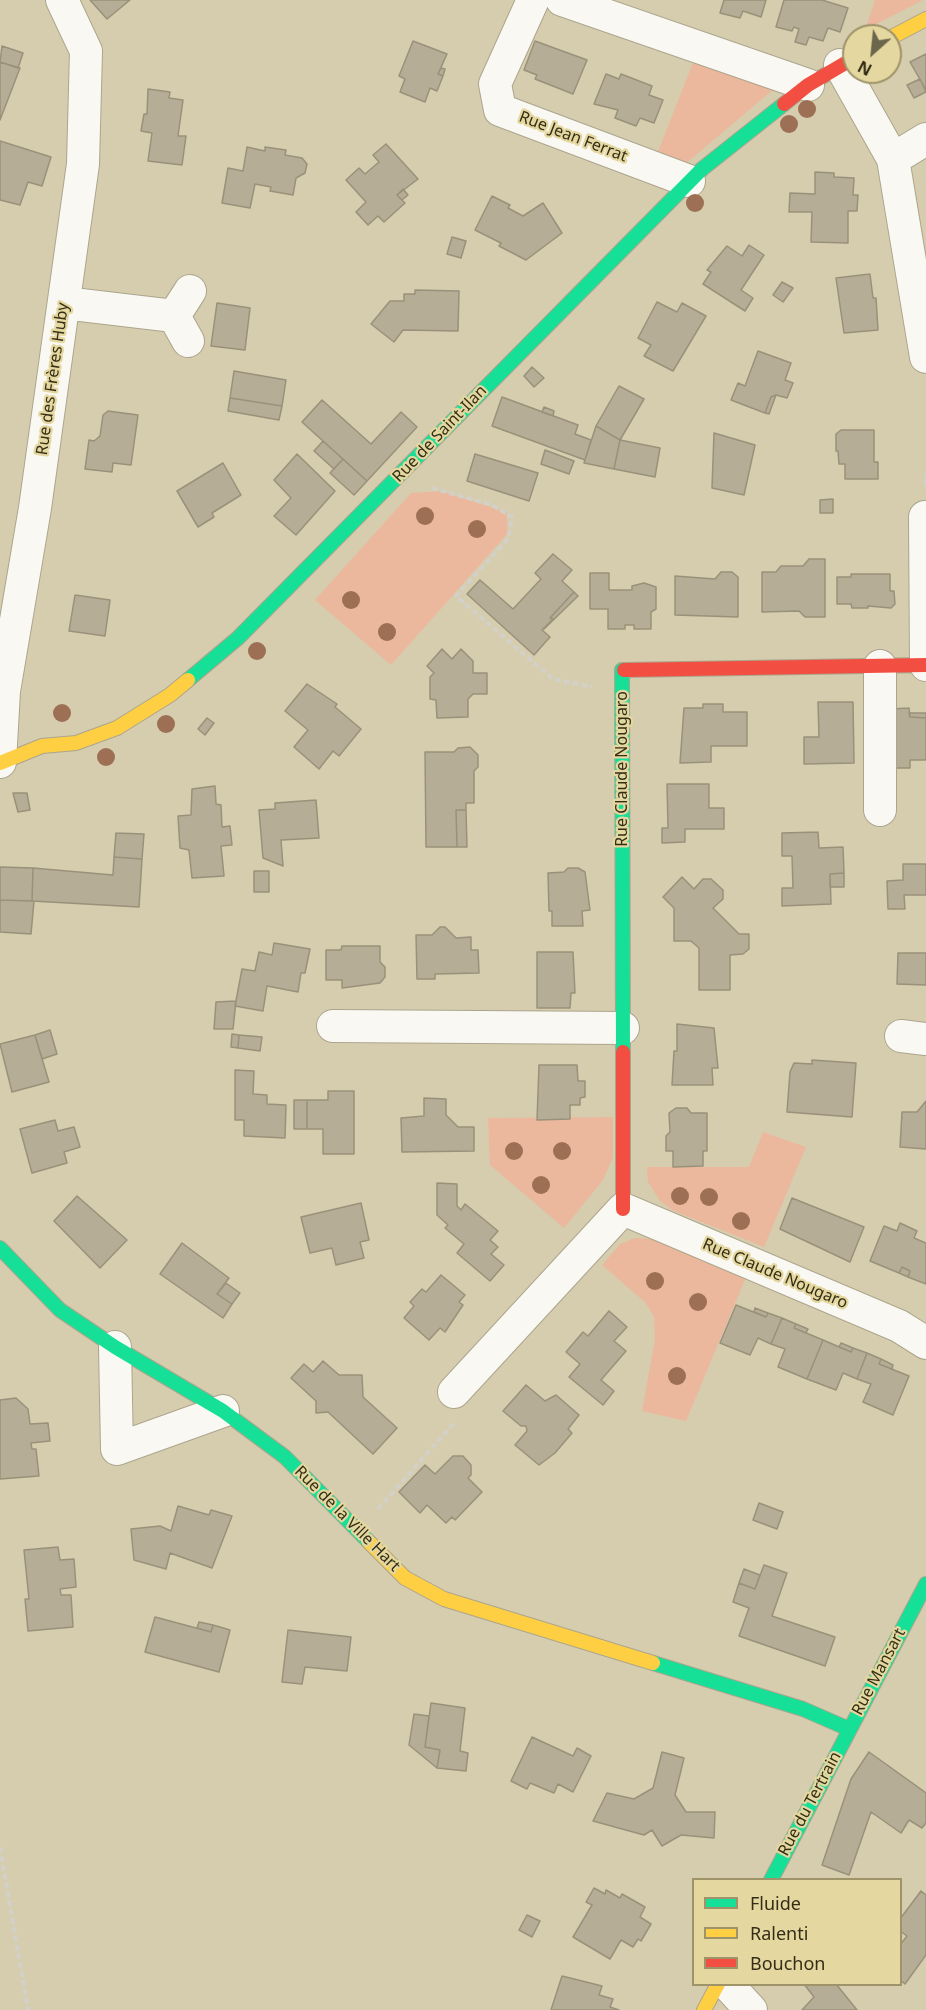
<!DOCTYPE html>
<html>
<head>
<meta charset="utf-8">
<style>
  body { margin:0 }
  #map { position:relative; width:926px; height:2010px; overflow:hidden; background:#d5cdae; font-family:"Noto Sans",sans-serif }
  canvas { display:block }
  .legend { position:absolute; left:692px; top:1878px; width:210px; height:108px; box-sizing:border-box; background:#e4d79f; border:2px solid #9e9369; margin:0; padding:8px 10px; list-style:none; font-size:18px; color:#342e18 }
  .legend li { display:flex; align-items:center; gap:12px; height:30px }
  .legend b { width:30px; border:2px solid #9e9369 }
  .north { position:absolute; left:842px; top:24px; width:60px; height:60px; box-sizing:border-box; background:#e4d79f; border:2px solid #9e9369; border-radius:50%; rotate:207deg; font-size:16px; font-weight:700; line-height:24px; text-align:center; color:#342e18 }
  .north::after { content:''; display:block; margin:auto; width:21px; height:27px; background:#6c664c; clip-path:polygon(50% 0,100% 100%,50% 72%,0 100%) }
</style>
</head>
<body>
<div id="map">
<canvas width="926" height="2010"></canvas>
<ul class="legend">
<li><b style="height:8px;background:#16e098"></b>Fluide</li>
<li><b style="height:8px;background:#ffcf43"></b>Ralenti</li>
<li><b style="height:8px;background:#f24e42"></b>Bouchon</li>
</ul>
<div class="north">N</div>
</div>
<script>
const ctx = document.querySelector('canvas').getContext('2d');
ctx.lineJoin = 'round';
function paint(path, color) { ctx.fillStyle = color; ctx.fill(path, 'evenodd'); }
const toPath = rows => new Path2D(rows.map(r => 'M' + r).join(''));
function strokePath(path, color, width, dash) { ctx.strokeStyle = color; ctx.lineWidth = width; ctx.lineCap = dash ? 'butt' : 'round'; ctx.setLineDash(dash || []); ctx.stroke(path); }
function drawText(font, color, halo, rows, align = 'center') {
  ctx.font = font + ' "Noto Sans",sans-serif'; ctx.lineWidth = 4.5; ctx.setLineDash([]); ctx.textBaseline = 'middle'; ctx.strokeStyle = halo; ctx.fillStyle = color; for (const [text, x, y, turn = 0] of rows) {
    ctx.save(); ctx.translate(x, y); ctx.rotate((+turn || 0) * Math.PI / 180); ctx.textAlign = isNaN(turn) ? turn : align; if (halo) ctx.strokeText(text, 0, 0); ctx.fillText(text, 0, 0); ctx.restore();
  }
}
paint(toPath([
  [875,0,923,0,865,30],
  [696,55,774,89,684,165,657,154],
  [442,491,506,512,508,533,391,665,315,600,411,493],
  [613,1117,613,1157,603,1180,564,1228,490,1165,488,1118],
  [763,1132,806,1147,764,1247,674,1211,660,1201,648,1182,647,1167,749,1167],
  [635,1238,652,1239,746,1277,686,1421,642,1411,655,1339,654,1317,646,1303,602,1265,620,1244]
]), '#ebb89d');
const building = toPath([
  [90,0,130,0,107,19,90,0],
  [724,0,766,0,761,17,743,11,740,18,720,13,724,0],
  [784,0,822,0,848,8,840,32,828,28,823,41,809,37,806,45,795,42,799,29,794,27,792,31,776,27,784,0],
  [413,41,447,54,438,74,443,76,437,91,430,88,425,102,400,92,405,79,399,76,413,41],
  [535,41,587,60,573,94,535,79,537,75,524,70,535,41],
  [2,46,23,53,18,68,0,62,2,46],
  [926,54,926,90,910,62,926,54],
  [0,62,20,68,0,120,0,62],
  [441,68,445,69,443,76,438,74,441,68],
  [606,74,619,79,621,74,652,86,649,95,663,100,654,123,640,118,636,126,615,118,618,110,594,104,606,74],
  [920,79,926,92,914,98,907,85,920,79],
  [148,89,170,92,169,98,183,100,178,136,186,136,182,165,148,161,152,133,141,131,144,114,147,114,148,89],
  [0,141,51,157,42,186,28,182,20,205,0,200,0,141],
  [386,144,418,179,397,195,405,203,384,222,378,216,368,225,356,212,366,202,346,180,359,168,365,174,379,162,373,155,386,144],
  [247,147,265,151,265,147,286,150,285,155,302,158,307,164,305,173,296,178,293,195,270,191,271,187,255,184,250,208,222,203,228,168,243,171,247,147],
  [815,172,834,173,834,177,854,178,853,195,858,195,857,211,848,211,848,243,811,242,812,212,789,212,790,193,815,194,815,172],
  [403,189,408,195,402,200,397,195,403,189],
  [492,196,510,205,508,208,523,216,543,203,562,233,526,260,499,246,501,243,475,230,492,196],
  [452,237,466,241,461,258,447,254,452,237],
  [749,245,764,255,741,290,753,298,745,311,703,284,711,272,707,270,727,246,742,256,749,245],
  [870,274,873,298,876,298,878,330,844,333,836,278,870,274],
  [782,282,793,288,783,302,773,295,782,282],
  [415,290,459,291,458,331,403,330,394,342,371,324,390,301,404,301,404,294,415,294,415,290],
  [657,302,677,312,682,303,706,316,673,371,644,356,651,345,638,338,657,302],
  [217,303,250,308,245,350,211,346,217,303],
  [758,351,791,363,785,380,793,383,787,398,776,395,771,397,765,413,731,400,738,383,745,386,758,351],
  [532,367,544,378,534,387,524,376,532,367],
  [234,371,286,380,282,406,230,398,234,371],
  [619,386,644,399,620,440,596,426,619,386],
  [776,395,769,414,765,413,771,397,776,395],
  [502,397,578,425,575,434,591,440,585,460,492,426,502,397],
  [230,398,282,406,279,420,228,411,230,398],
  [322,400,371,444,401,412,417,427,367,481,302,422,322,400],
  [544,407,554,411,553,416,542,412,544,407],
  [108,411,138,415,131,465,113,463,112,472,85,469,89,440,94,441,100,436,103,415,108,411],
  [596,426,620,440,614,469,584,463,596,426],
  [841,430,874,430,874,462,878,462,878,479,845,479,845,464,839,464,838,451,836,451,836,434,841,430],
  [714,433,755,445,744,495,712,488,714,433],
  [620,440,660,448,655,477,614,469,620,440],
  [323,441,343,459,334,469,314,451,323,441],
  [545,450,574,461,569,474,541,464,545,450],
  [297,454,335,491,296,535,274,516,291,498,274,480,297,454],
  [475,454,538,473,529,501,467,481,475,454],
  [343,459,367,481,354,495,330,473,343,459],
  [223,463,241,495,212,513,214,517,198,527,177,491,223,463],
  [833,499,833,513,820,513,820,500,833,499],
  [553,554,572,570,562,581,574,592,550,618,553,619,542,630,550,637,534,655,467,594,480,580,513,609,541,579,535,573,553,554],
  [809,559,825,559,825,617,805,617,799,611,762,612,762,572,776,572,781,566,803,566,809,559],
  [721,572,732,572,738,577,738,617,675,615,675,576,715,579,721,572],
  [590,573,609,573,609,590,632,590,632,586,644,583,656,587,656,609,651,612,651,629,634,629,634,625,625,625,625,629,608,629,608,609,590,609,590,573],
  [851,574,890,574,890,591,894,591,895,604,891,608,868,606,868,608,852,608,851,604,837,604,837,577,851,577,851,574],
  [574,592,578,596,544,629,553,619,550,618,574,592],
  [75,595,110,600,105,636,69,631,75,595],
  [442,649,452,659,461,649,473,661,473,673,487,673,487,694,473,694,468,699,468,717,437,718,436,700,430,699,430,677,434,673,427,666,442,649],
  [307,684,337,704,335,707,361,729,339,756,333,751,319,769,294,747,308,730,285,711,307,684],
  [818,702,853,702,854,763,804,764,804,737,819,737,818,702],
  [703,704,723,704,723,712,747,712,747,746,711,746,711,762,680,763,684,708,703,708,703,704],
  [909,708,910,717,926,718,926,760,910,760,910,768,891,768,891,709,909,708],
  [909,713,926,713,926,718,910,717,909,713],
  [207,718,214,723,205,735,198,729,207,718],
  [470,747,478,755,478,767,474,771,474,803,466,803,466,810,456,810,457,847,426,847,425,752,454,752,458,748,470,747],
  [667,784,709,784,709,808,724,808,724,829,685,829,685,842,662,843,662,828,668,828,667,784],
  [215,786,216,804,221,805,222,827,230,826,232,845,221,846,224,876,192,878,189,850,180,848,178,816,191,815,192,789,215,786],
  [13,793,27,793,30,810,18,812,13,793],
  [316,800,319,838,281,840,283,866,263,858,259,810,275,809,275,803,316,800],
  [456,810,466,810,467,847,457,847,456,810],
  [818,832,819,848,843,847,844,873,830,874,831,904,782,906,782,888,793,888,792,856,782,856,782,833,818,832],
  [116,833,144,834,142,859,114,857,116,833],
  [114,857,142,859,139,907,32,901,33,868,113,875,114,857],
  [903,864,926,864,926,895,904,895,905,909,888,909,887,881,903,880,903,864],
  [0,867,33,868,32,901,0,900,0,867],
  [568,868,578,868,585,872,590,910,582,911,583,926,552,926,552,911,549,911,548,873,564,872,568,868],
  [254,871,269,871,269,892,254,892,254,871],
  [844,873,844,887,830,887,830,874,844,873],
  [682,877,694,889,703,879,711,879,723,890,723,899,713,908,739,934,749,934,749,949,743,954,730,955,730,990,699,990,699,948,691,941,674,941,674,908,663,897,682,877],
  [0,900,34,901,31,934,0,932,0,900],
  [440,927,445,927,456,938,471,937,471,950,478,950,479,973,435,974,435,979,417,979,416,935,432,935,440,927],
  [274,943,310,949,305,973,301,973,298,992,267,986,263,1011,235,1006,242,969,255,971,259,952,272,955,274,943],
  [342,946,380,946,380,962,385,967,385,977,380,983,342,988,342,980,326,980,326,950,341,950,342,946],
  [537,952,573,952,575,993,571,993,570,1008,537,1008,537,952],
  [898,953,926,953,926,985,897,984,898,953],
  [236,1001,233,1029,214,1029,216,1002,236,1001],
  [677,1024,714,1028,718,1068,712,1068,713,1085,672,1085,674,1051,677,1051,677,1024],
  [50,1030,57,1054,42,1059,35,1035,50,1030],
  [232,1034,239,1035,238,1048,231,1047,232,1034],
  [35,1035,49,1082,12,1092,0,1044,35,1035],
  [239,1035,262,1037,260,1051,238,1048,239,1035],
  [812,1060,856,1063,852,1117,787,1112,790,1072,794,1063,812,1064,812,1060],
  [539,1065,577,1065,578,1081,585,1081,585,1097,580,1098,580,1105,570,1105,570,1119,537,1120,539,1065],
  [235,1070,254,1071,253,1094,267,1095,267,1104,286,1105,285,1138,244,1136,244,1120,235,1120,235,1070],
  [328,1091,354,1091,354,1154,323,1154,323,1129,307,1129,307,1100,328,1100,328,1091],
  [424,1098,446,1099,446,1115,458,1127,474,1127,474,1151,402,1152,401,1118,424,1116,424,1098],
  [294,1100,307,1100,307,1129,294,1129,294,1100],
  [926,1101,926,1149,900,1147,902,1112,917,1112,926,1101],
  [676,1108,687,1108,691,1113,707,1113,707,1151,703,1151,703,1166,673,1167,673,1151,666,1151,666,1136,670,1132,669,1113,676,1108],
  [55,1120,58,1131,74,1127,80,1147,64,1152,67,1163,32,1173,20,1129,55,1120],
  [437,1183,457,1184,457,1206,461,1210,465,1204,498,1231,490,1240,498,1247,491,1254,504,1265,490,1281,457,1253,464,1244,445,1228,448,1225,437,1215,437,1183],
  [77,1196,127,1240,100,1268,54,1221,77,1196],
  [792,1198,864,1227,850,1262,780,1229,792,1198],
  [361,1203,369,1240,360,1242,364,1258,336,1265,332,1248,310,1253,301,1217,361,1203],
  [900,1223,917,1231,914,1238,926,1243,926,1284,908,1277,910,1271,902,1267,899,1273,870,1261,884,1226,897,1231,900,1223],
  [182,1243,229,1278,217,1294,232,1304,223,1318,160,1274,182,1243],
  [902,1267,910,1271,908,1277,899,1273,902,1267],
  [441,1275,465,1295,459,1302,463,1305,445,1332,440,1328,429,1340,404,1318,414,1306,410,1302,422,1289,426,1292,441,1275],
  [226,1283,240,1293,232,1304,217,1294,226,1283],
  [736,1305,766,1317,768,1313,782,1318,771,1344,758,1338,750,1355,720,1343,736,1305],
  [755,1308,768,1313,766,1317,754,1312,755,1308],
  [609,1311,627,1327,614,1341,626,1351,601,1380,614,1391,603,1405,569,1377,580,1364,566,1352,583,1332,588,1336,609,1311],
  [782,1318,796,1324,794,1328,823,1340,807,1379,778,1367,785,1349,771,1344,782,1318],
  [796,1324,808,1329,806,1333,794,1328,796,1324],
  [823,1340,851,1352,853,1348,867,1353,857,1379,843,1373,836,1390,807,1379,823,1340],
  [841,1343,853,1348,851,1352,839,1347,841,1343],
  [867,1353,881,1359,879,1364,909,1376,893,1415,863,1402,871,1384,857,1379,867,1353],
  [881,1359,893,1365,892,1369,879,1364,881,1359],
  [323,1361,339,1375,362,1375,363,1397,397,1428,373,1454,328,1412,316,1413,316,1401,291,1378,304,1364,313,1372,323,1361],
  [526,1385,545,1401,556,1395,579,1415,568,1429,572,1433,555,1453,539,1465,515,1445,527,1431,526,1426,521,1426,503,1411,526,1385],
  [16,1398,28,1409,30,1424,48,1423,50,1441,31,1443,32,1449,36,1449,39,1476,0,1479,0,1400,16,1398],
  [453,1456,463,1456,471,1465,471,1475,468,1478,482,1492,455,1520,452,1517,446,1523,427,1505,420,1513,399,1492,425,1465,435,1474,453,1456],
  [759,1503,783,1512,777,1529,753,1520,759,1503],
  [178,1506,209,1515,211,1510,232,1516,212,1568,170,1553,166,1569,134,1560,131,1529,160,1526,171,1531,178,1506],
  [58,1547,60,1560,74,1559,76,1587,60,1589,61,1595,71,1595,73,1627,28,1631,25,1599,29,1599,24,1550,58,1547],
  [764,1565,787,1573,772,1616,835,1637,825,1666,739,1636,749,1608,733,1602,739,1583,755,1589,764,1565],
  [744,1569,760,1575,755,1589,739,1583,744,1569],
  [155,1617,211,1632,213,1625,230,1630,219,1672,145,1652,155,1617],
  [199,1622,213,1625,211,1632,197,1628,199,1622],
  [288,1630,351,1637,347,1671,305,1667,302,1684,282,1682,288,1630],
  [431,1703,465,1708,460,1751,468,1753,466,1771,437,1768,440,1750,425,1747,431,1703],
  [414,1714,429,1716,425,1747,440,1750,437,1768,409,1745,414,1714],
  [532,1737,573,1756,577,1748,591,1756,573,1792,558,1784,554,1793,530,1783,527,1789,511,1781,532,1737],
  [662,1752,684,1758,675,1795,686,1812,715,1812,714,1838,681,1835,662,1846,652,1830,644,1835,593,1821,607,1793,634,1799,653,1788,662,1752],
  [869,1752,926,1793,926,1823,922,1828,909,1820,901,1833,871,1812,849,1875,822,1865,851,1779,869,1752],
  [594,1888,605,1894,606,1890,620,1898,622,1894,645,1907,640,1917,651,1924,641,1941,638,1939,633,1947,621,1940,610,1959,573,1937,592,1905,586,1902,594,1888],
  [921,1891,926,1895,926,1955,905,1984,900,1980,900,1945,907,1936,900,1931,900,1919,921,1891],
  [527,1915,540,1921,532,1937,519,1930,527,1915],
  [562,1976,602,1986,599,1995,613,1999,610,2007,619,2010,551,2010,562,1976],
  [804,1984,836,1984,857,2010,802,2010,814,1997,804,1984]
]);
paint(building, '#b6ad96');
strokePath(building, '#9a917a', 1.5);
const street = toPath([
  [533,0,495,84,500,110,689,181],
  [562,0,808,85],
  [840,65,893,159,926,357],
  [893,159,926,139],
  [64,303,174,316,190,291],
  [174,316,188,341],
  [925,517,926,665],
  [880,666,880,810],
  [0,762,4,691,35,508,83,164,86,51,62,0],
  [333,1026,623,1028],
  [901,1036,926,1039],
  [115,1347,117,1449,223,1411],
  [454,1392,623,1209,899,1326,926,1343],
  [727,1984,751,2010]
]);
const fast = toPath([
  [188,680,238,638,702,169,784,104],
  [623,1052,622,670,624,670],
  [0,1248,60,1310,115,1347,223,1411,285,1457,369,1542],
  [653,1663,803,1709,849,1729],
  [771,1880,926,1584]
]);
const slow = toPath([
  [890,38,926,19],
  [0,763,42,746,76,743,117,728,170,695,188,680],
  [369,1542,405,1578,444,1599,653,1663],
  [704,2010,718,1984]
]);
const jam = toPath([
  [784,104,808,85,854,58],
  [624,670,926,665],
  [623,1052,623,1209]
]);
strokePath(street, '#aca58d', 34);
strokePath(fast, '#aca58d', 16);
strokePath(slow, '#aca58d', 16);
strokePath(jam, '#aca58d', 16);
strokePath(toPath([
  [926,486,926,473],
  [432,488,492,505,512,517,508,539,456,596,553,679,592,687],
  [378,1509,455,1422],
  [0,1847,28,2010]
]), '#d3d0c7', 4, [6, 3]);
strokePath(street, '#f9f8f3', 32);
strokePath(fast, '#16e098', 14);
strokePath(slow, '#ffcf43', 14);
strokePath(jam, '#f24e42', 14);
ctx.fillStyle = '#9d6f54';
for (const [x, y] of [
  [807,109],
  [789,124],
  [695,203],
  [425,516],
  [477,529],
  [351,600],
  [387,632],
  [257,651],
  [62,713],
  [166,724],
  [106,757],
  [514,1151],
  [562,1151],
  [541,1185],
  [680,1196],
  [709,1197],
  [741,1221],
  [655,1281],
  [698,1302],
  [677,1376]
]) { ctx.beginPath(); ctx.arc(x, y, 9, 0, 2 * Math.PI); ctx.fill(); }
drawText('16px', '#342e18', '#e4d79f', [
  ["Rue Jean Ferrat",573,137,21],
  ["Rue des Frères Huby",53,379,-82],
  ["Rue de Saint-Ilan",440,434,-46],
  ["Rue Claude Nougaro",622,769,-90],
  ["Rue Claude Nougaro",775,1274,23],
  ["Rue de la Ville Hart",347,1519,45],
  ["Rue Mansart",879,1672,-62],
  ["Rue du Tertrain",810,1804,-62]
]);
</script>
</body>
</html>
